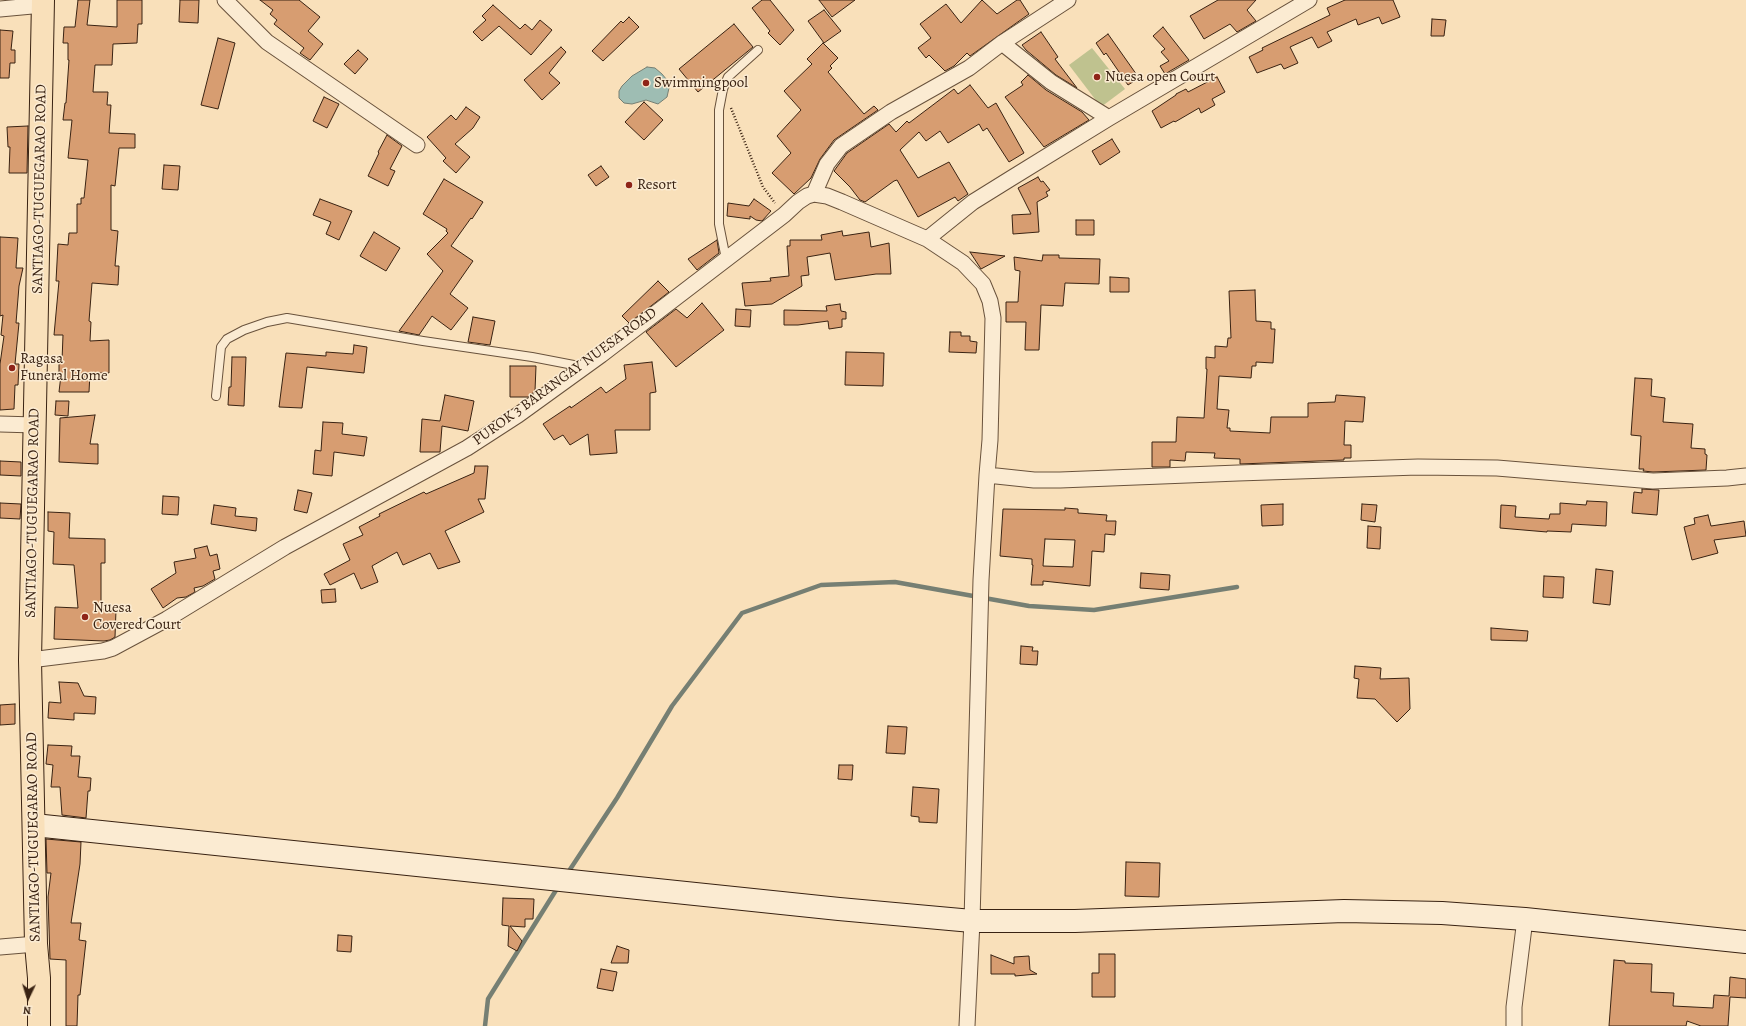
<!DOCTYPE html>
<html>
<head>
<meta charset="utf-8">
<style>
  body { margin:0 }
  #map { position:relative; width:1746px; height:1026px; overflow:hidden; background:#f9e0ba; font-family:Alegreya,serif }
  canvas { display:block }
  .north { position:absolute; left:8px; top:978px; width:40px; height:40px; -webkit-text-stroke:3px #fbebd2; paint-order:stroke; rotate:184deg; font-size:11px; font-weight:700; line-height:16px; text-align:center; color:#392212 }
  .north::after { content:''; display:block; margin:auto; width:14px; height:18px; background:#392212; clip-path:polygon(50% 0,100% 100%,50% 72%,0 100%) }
</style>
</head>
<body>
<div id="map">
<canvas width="1746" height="1026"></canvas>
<div class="north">N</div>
</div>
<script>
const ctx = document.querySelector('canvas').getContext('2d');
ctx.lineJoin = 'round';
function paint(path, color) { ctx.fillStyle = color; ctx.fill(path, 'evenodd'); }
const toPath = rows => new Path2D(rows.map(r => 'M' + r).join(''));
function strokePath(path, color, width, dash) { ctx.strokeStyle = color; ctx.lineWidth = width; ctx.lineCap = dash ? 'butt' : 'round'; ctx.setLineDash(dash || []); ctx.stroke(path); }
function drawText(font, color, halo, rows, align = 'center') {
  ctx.font = font + ' Alegreya,serif'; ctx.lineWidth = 3; ctx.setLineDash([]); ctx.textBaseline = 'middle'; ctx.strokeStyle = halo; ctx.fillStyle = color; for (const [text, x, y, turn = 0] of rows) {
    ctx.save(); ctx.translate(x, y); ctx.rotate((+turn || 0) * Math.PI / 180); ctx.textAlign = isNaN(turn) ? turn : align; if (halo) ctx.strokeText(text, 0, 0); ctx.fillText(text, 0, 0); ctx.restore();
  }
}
paint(toPath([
  [1092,48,1125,89,1101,107,1069,65]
]), '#bfc28f');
const water = toPath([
  [647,67,655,68,662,74,667,80,669,88,667,97,658,104,646,100,632,104,624,103,619,98,619,91,622,86,632,76,647,67]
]);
paint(water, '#9ebdb3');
strokePath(water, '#767f73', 1);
strokePath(toPath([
  [567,874,617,798,672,706,742,613,821,585,895,582,1029,606,1094,610,1237,587],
  [485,1026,488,999,558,887]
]), '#767f73', 4.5);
const building = toPath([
  [78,0,90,0,87,25,117,27,117,0,142,0,142,24,138,24,137,43,113,44,112,65,95,65,93,92,108,92,107,105,111,105,109,133,135,134,135,148,119,148,115,186,111,185,111,230,118,231,115,266,119,266,118,285,92,283,89,321,91,322,90,341,109,340,109,373,90,373,89,392,59,392,61,375,59,374,59,361,62,361,63,335,54,335,59,281,56,281,58,244,68,245,69,233,77,233,77,204,81,204,81,198,84,198,88,160,68,158,72,120,63,120,65,103,66,103,69,60,68,60,68,43,63,43,64,27,75,27,78,0],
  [180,0,199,0,198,23,179,22,180,0],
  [260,0,299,0,320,17,308,31,323,44,310,60,300,53,304,48,274,24,277,20,270,14,273,10,260,0],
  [762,0,770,0,794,30,780,45,768,33,770,31,752,8,762,0],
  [819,0,855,0,832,17,819,0],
  [982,0,997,14,1017,0,1020,0,1029,14,970,56,967,53,954,66,945,71,929,55,926,58,918,48,931,38,920,24,946,4,961,23,982,0],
  [1218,0,1256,0,1247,10,1256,21,1237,32,1230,24,1204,39,1190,16,1218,0],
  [1345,0,1393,0,1400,17,1382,24,1379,17,1358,25,1356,19,1327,32,1332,41,1318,48,1312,37,1290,47,1298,63,1284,69,1281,64,1257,73,1249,57,1263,50,1262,48,1330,15,1327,8,1345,0],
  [493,5,520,29,525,24,532,30,540,20,552,30,531,55,499,26,482,41,473,32,486,20,482,16,493,5],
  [824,10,841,31,824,43,808,21,824,10],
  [629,17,639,27,603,61,592,51,621,21,623,23,629,17],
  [1432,19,1446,20,1444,36,1431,36,1432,19],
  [734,24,753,47,698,92,679,69,734,24],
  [1163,27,1189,60,1165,74,1160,66,1169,61,1161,52,1165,49,1153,36,1163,27],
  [0,30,13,31,11,50,15,50,15,63,10,63,9,78,0,78,0,30],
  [1041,32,1058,57,1055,59,1077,88,1056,75,1026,50,1022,45,1041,32],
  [1108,34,1139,78,1128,85,1106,53,1104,55,1096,43,1108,34],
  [218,38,235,43,218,109,201,105,218,38],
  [823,43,838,58,830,66,832,68,828,72,864,114,874,106,878,110,834,140,820,159,811,178,794,194,772,173,791,153,777,136,801,110,784,91,812,64,807,59,823,43],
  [561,47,566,52,549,73,560,83,542,100,524,80,561,47],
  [358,50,368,59,355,74,344,64,358,50],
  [1028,75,1046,90,1082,112,1089,120,1044,147,1005,97,1023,85,1021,82,1028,75],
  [1217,77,1225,92,1212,99,1215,105,1201,113,1199,108,1175,122,1174,121,1161,128,1152,111,1176,95,1176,94,1186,89,1188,92,1217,77],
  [970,85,988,108,996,103,1024,153,1009,162,987,128,983,131,979,124,948,143,940,131,926,141,919,132,900,150,918,178,949,162,968,194,958,201,955,197,918,217,897,180,894,181,865,202,860,200,850,187,834,171,847,153,889,124,896,132,907,121,909,123,954,89,958,94,970,85],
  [324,97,339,104,327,128,313,121,324,97],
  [644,102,663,120,644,140,625,122,644,102],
  [466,107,480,117,473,128,455,144,470,157,456,173,443,161,446,158,427,137,451,115,456,120,466,107],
  [28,126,27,173,9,173,10,147,8,147,7,127,28,126],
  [387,135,402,146,390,169,395,171,388,186,368,176,379,153,378,152,387,135],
  [1112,139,1120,152,1100,165,1092,151,1112,139],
  [164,165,180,166,178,190,162,189,164,165],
  [601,166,609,177,596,186,588,175,601,166],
  [1038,177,1041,182,1043,181,1050,190,1046,192,1048,196,1037,202,1039,232,1013,234,1012,215,1031,214,1018,188,1038,177],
  [444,179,483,202,472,219,471,218,451,246,473,261,450,294,468,308,451,330,432,316,419,335,399,331,443,271,427,254,448,233,446,231,447,229,423,214,444,179],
  [320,199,352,211,339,240,326,234,331,222,313,215,320,199],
  [754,199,771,211,762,221,756,220,750,216,750,219,727,216,728,203,749,206,754,199],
  [1076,220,1094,220,1094,235,1076,235,1076,220],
  [842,231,843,236,869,232,871,247,889,243,891,274,876,274,835,280,830,253,807,257,809,275,801,276,802,286,772,304,745,306,742,283,771,281,770,278,789,276,787,246,790,246,790,240,822,240,821,235,842,231],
  [374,232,400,248,386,271,360,256,374,232],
  [0,237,18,238,16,268,23,268,19,286,16,323,19,323,15,364,19,364,18,385,15,385,14,409,0,410,0,364,4,336,1,335,3,315,0,316,0,237],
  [717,240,719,253,697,270,688,259,717,240],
  [970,252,1005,256,981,269,970,252],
  [1043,255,1059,255,1059,258,1100,259,1099,284,1065,283,1063,306,1041,305,1039,350,1025,350,1026,322,1006,322,1006,302,1018,302,1020,271,1015,270,1014,257,1042,261,1043,255],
  [1110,277,1129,278,1129,292,1110,292,1110,277],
  [658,281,669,292,629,323,622,316,658,281],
  [1255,290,1256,321,1271,322,1271,329,1275,329,1273,363,1256,362,1256,366,1252,366,1251,378,1219,376,1217,409,1229,410,1227,428,1230,428,1230,431,1270,433,1271,417,1308,417,1308,403,1335,402,1336,395,1365,397,1363,422,1345,421,1344,445,1351,445,1351,458,1344,458,1344,460,1240,464,1240,459,1214,458,1215,453,1186,452,1185,461,1170,460,1170,467,1152,467,1152,442,1176,442,1177,417,1204,418,1207,369,1206,369,1206,357,1215,358,1215,346,1227,347,1228,338,1231,338,1229,291,1255,290],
  [702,303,724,330,676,367,646,332,676,309,687,318,702,303],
  [840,304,841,311,846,312,846,319,842,319,842,327,829,329,828,321,798,325,784,325,784,310,827,311,826,306,840,304],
  [736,309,751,310,750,327,735,326,736,309],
  [473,317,495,321,490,345,468,342,473,317],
  [950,332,961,332,961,336,970,336,970,341,977,342,976,353,949,352,950,332],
  [354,345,367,347,364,373,307,367,302,408,279,407,286,353,326,356,326,352,353,354,354,345],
  [846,352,884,353,883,386,845,385,846,352],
  [232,357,246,357,244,406,228,405,229,387,231,387,232,357],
  [652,362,656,392,650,393,650,430,615,430,617,453,590,455,588,434,570,445,563,435,554,440,543,424,570,406,571,408,601,387,606,393,626,379,624,365,652,362],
  [510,366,536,366,535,391,528,397,510,397,510,366],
  [1635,378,1652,379,1651,396,1665,398,1663,422,1693,424,1691,448,1705,449,1705,454,1707,455,1706,470,1653,472,1643,471,1644,469,1639,469,1641,436,1631,435,1635,378],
  [445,395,474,401,468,431,442,426,440,452,420,452,422,419,440,421,445,395],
  [56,401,69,401,68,416,55,415,56,401],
  [95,415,90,444,98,444,98,464,59,462,60,418,95,415],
  [323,422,343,423,342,434,367,437,364,456,334,452,332,476,313,474,315,450,321,451,323,422],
  [0,461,21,462,21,476,0,475,0,461],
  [475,466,488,466,485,499,478,499,484,512,445,531,460,562,438,569,430,553,403,565,397,552,372,566,378,582,361,589,354,573,330,585,324,574,350,560,343,544,363,535,359,527,380,516,379,514,424,492,426,494,474,473,475,466],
  [1642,489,1659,490,1657,515,1632,513,1634,492,1642,493,1642,489],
  [298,490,312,493,307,513,294,510,298,490],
  [163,496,179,497,178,515,162,514,163,496],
  [1587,501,1607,502,1606,526,1572,524,1571,532,1547,531,1547,532,1500,528,1501,505,1516,506,1515,517,1549,519,1550,514,1560,514,1560,503,1586,505,1587,501],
  [0,503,21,504,20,519,0,518,0,503],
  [1283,504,1283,525,1262,526,1261,505,1283,504],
  [1362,504,1377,505,1375,522,1361,520,1362,504],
  [214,505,236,508,235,516,257,518,256,531,211,524,214,505],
  [1065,508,1078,509,1078,513,1107,515,1106,521,1116,521,1115,535,1105,534,1104,552,1092,551,1090,586,1043,581,1043,585,1031,585,1033,565,1032,565,1032,559,1000,556,1003,509,1065,510,1065,508],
  [1045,539,1075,540,1073,567,1043,566,1045,539],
  [48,512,70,513,69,538,105,539,105,563,101,563,101,609,116,610,115,637,110,640,104,641,54,639,55,607,78,608,74,565,53,564,54,532,48,531,48,512],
  [1708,515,1711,526,1744,521,1746,536,1714,540,1718,553,1692,560,1684,527,1695,524,1694,518,1708,515],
  [1368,526,1381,527,1380,549,1367,548,1368,526],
  [207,546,210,556,217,554,220,569,213,571,215,579,203,586,194,588,195,592,186,597,177,598,163,608,151,589,176,573,174,562,196,558,194,549,207,546],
  [1596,569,1613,571,1610,605,1593,603,1596,569],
  [1141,573,1170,575,1169,590,1140,588,1141,573],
  [1544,576,1564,577,1563,598,1543,597,1544,576],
  [335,589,336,602,322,603,321,590,335,589],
  [1491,628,1528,631,1527,641,1491,640,1491,628],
  [1021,646,1033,647,1032,651,1038,651,1037,665,1020,664,1021,646],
  [1355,666,1381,668,1380,679,1409,678,1410,709,1397,722,1375,699,1357,698,1359,679,1354,678,1355,666],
  [59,682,78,683,84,696,96,697,95,714,74,713,74,720,48,718,49,702,61,703,59,682],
  [15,704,15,724,0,725,0,705,15,704],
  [888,726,907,727,905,754,886,753,888,726],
  [48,745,72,746,71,756,80,756,78,777,91,778,90,791,88,791,86,818,62,815,60,787,51,787,53,765,46,764,48,745],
  [839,765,853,765,852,780,838,779,839,765],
  [913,787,939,789,937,823,919,822,919,817,911,816,913,787],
  [46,839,81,842,80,864,71,923,81,923,79,940,86,941,80,995,78,995,77,1026,66,1026,66,960,50,959,48,897,51,873,47,873,46,839],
  [1126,862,1160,863,1159,897,1125,896,1126,862],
  [503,898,534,899,533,919,525,919,525,927,510,926,522,941,517,951,508,946,509,926,502,925,503,898],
  [338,935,352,936,351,952,337,951,338,935],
  [617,946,629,950,628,963,611,963,617,946],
  [1099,954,1115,954,1115,997,1092,997,1092,973,1099,973,1099,954],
  [991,955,1014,964,1014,957,1029,956,1030,970,1037,974,1015,976,1015,974,991,974,991,955],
  [1614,960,1625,961,1625,963,1652,964,1651,992,1674,993,1673,1006,1713,1008,1714,995,1729,996,1730,977,1746,979,1746,998,1730,997,1728,1026,1701,1026,1687,1021,1686,1026,1609,1026,1614,960],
  [601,969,617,972,613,991,597,988,601,969]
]);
paint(building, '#d79d71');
strokePath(building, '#392212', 1);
const service = toPath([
  [726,259,719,224,719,110,723,89,728,77,758,50],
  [216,396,221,347,227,339,244,330,267,322,287,318,423,341,532,357,584,367]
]);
const minor = toPath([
  [225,0,267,42,417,145],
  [0,9,43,5],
  [1002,43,1051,82,1109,118],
  [814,194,827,164,841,146,891,112,969,68,1002,43,1068,0],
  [927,239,973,202,1010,179,1109,118,1309,0],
  [0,424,35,425],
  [30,660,103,651,113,648,167,619,285,547,467,448,518,415,601,355,784,215,798,202,807,196,814,194,827,196,842,202,927,239,963,263,983,284,990,301,993,318,990,440,987,475,1034,480,1060,480,1238,473,1418,467,1497,468,1653,481,1727,478,1746,476],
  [0,947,36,944],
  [967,1026,972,921,981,580,987,475],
  [1514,1026,1514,1007,1525,919]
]);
const secondary = toPath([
  [34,825,839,909,972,921,1075,921,1344,911,1442,913,1525,919,1746,942]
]);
const trunk = toPath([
  [39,1026,39,978,36,944,30,660,43,0]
]);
strokePath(service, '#69523c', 10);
strokePath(minor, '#69523c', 17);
strokePath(secondary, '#392212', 24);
strokePath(trunk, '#392212', 24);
strokePath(toPath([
  [731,108,763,187,775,203]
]), '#392212', 2.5, [1, 2]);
strokePath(service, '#fbebd2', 8);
strokePath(minor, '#fbebd2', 15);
strokePath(secondary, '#fbebd2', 22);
strokePath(trunk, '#f9e0ba', 22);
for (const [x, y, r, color] of [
  [1097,77,4,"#8f2418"],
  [646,83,4,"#8f2418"],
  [629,185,4,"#8f2418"],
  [12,368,4,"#8f2418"],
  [85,617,4,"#8f2418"]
]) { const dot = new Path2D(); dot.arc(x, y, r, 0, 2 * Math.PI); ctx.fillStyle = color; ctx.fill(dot); strokePath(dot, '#fbebd2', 1.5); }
drawText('15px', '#392212', '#fbebd2', [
  ["Nuesa open Court",1105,77],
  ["Swimmingpool",654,83],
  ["Resort",637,185],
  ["Ragasa",20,359],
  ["Funeral Home",20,376],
  ["Nuesa",93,608],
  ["Covered Court",93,625]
], 'left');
drawText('15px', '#392212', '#fbebd2', [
  ["SANTIAGO-TUGUEGARAO ROAD",40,189,-89],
  ["PUROK 3 BARANGAY NUESA ROAD",565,377,-36],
  ["SANTIAGO-TUGUEGARAO ROAD",33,513,-89],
  ["SANTIAGO-TUGUEGARAO ROAD",34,837,-91]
]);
</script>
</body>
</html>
